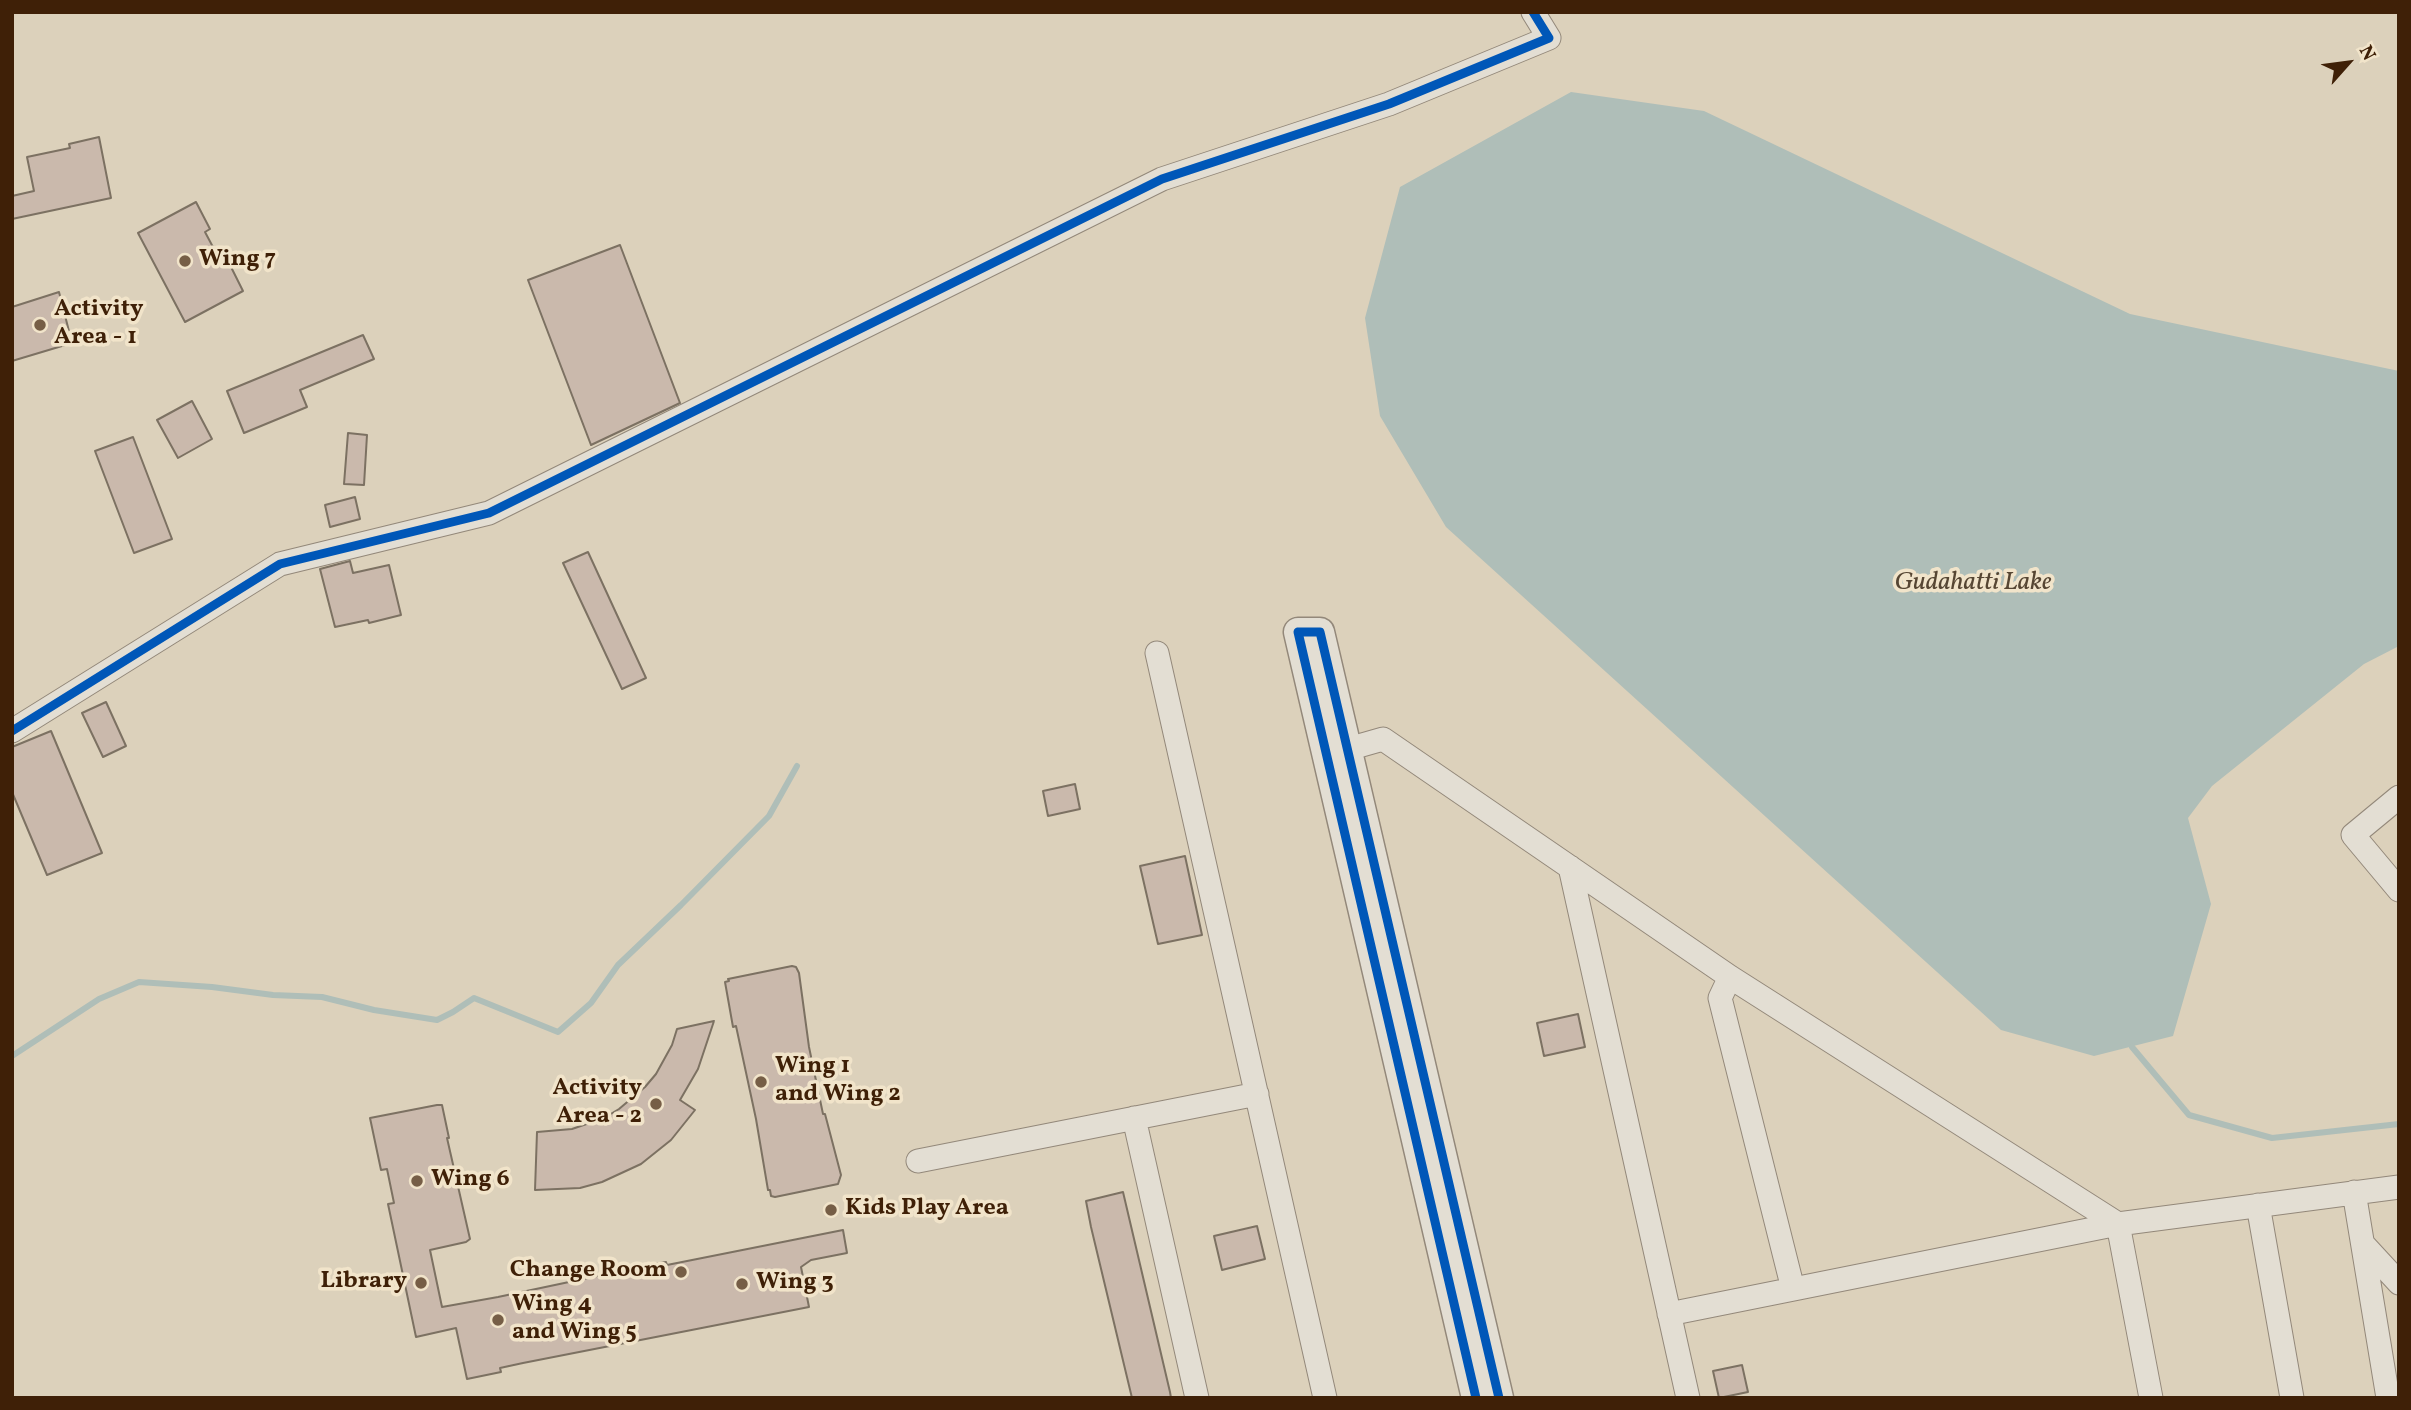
<!DOCTYPE html>
<html>
<head>
<meta charset="utf-8">
<style>
  body { margin:0 }
  #map { position:relative; width:2411px; height:1410px; overflow:hidden; background:#dcd1bb; font-family:Vollkorn,serif }
  canvas { display:block }
  .frame { position:absolute; inset:0; border:14px solid #3f2007; pointer-events:none }
  .north { position:absolute; left:2313px; top:28px; width:70px; height:70px; -webkit-text-stroke:5px #f1e4ca; paint-order:stroke; rotate:62deg; font-size:19px; font-weight:700; line-height:28px; text-align:center; color:#3f2007 }
  .north::after { content:''; display:block; margin:auto; width:24px; height:32px; background:#3f2007; clip-path:polygon(50% 0,100% 100%,50% 72%,0 100%) }
</style>
</head>
<body>
<div id="map">
<canvas width="2411" height="1410"></canvas>
<div class="frame"></div>
<div class="north">N</div>
</div>
<script>
const ctx = document.querySelector('canvas').getContext('2d');
ctx.lineJoin = 'round';
function paint(path, color) { ctx.fillStyle = color; ctx.fill(path, 'evenodd'); }
const toPath = rows => new Path2D(rows.map(r => 'M' + r).join(''));
function strokePath(path, color, width, dash) { ctx.strokeStyle = color; ctx.lineWidth = width; ctx.lineCap = dash ? 'butt' : 'round'; ctx.setLineDash(dash || []); ctx.stroke(path); }
function drawText(font, color, halo, rows, align = 'center') {
  ctx.font = font + ' Vollkorn,serif'; ctx.lineWidth = 7; ctx.setLineDash([]); ctx.textBaseline = 'middle'; ctx.strokeStyle = halo; ctx.fillStyle = color; for (const [text, x, y, turn = 0] of rows) {
    ctx.save(); ctx.translate(x, y); ctx.rotate((+turn || 0) * Math.PI / 180); ctx.textAlign = isNaN(turn) ? turn : align; if (halo) ctx.strokeText(text, 0, 0); ctx.fillText(text, 0, 0); ctx.restore();
  }
}
paint(toPath([
  [1571,92,1704,111,2130,314,2399,371,2399,646,2364,664,2212,786,2188,818,2211,904,2173,1036,2094,1056,2001,1030,1446,527,1380,416,1365,318,1400,187]
]), '#afbeb8');
strokePath(toPath([
  [2132,1047,2189,1115,2272,1138,2399,1124],
  [12,1056,99,999,139,982,212,987,273,995,322,997,374,1010,437,1020,453,1012,474,998,558,1032,591,1003,618,965,681,905,769,816,797,766]
]), '#afbeb8', 6);
const building = toPath([
  [99,137,111,198,12,219,12,196,34,191,27,157,70,148,69,144,99,137],
  [196,202,210,229,205,232,223,266,229,263,243,291,185,322,138,233,196,202],
  [620,245,680,403,591,445,528,280,620,245],
  [59,292,72,343,12,361,12,307,59,292],
  [363,335,374,359,300,390,307,407,244,433,227,391,363,335],
  [192,401,212,439,178,458,157,420,192,401],
  [348,433,367,435,364,485,344,484,348,433],
  [133,437,172,539,134,553,95,451,133,437],
  [355,497,360,519,330,527,325,505,355,497],
  [588,552,646,678,622,689,563,563,588,552],
  [350,561,353,573,389,565,401,615,369,623,368,620,335,627,320,569,350,561],
  [106,702,126,746,103,757,82,713,106,702],
  [51,731,102,853,47,875,12,792,12,747,51,731],
  [1075,784,1080,809,1048,816,1043,791,1075,784],
  [1185,856,1202,935,1158,944,1140,866,1185,856],
  [792,966,796,967,799,973,809,1047,823,1114,825,1114,841,1175,838,1184,775,1197,771,1196,770,1190,768,1190,756,1119,736,1026,733,1027,725,982,729,981,728,979,792,966],
  [1578,1014,1585,1047,1544,1056,1537,1023,1578,1014],
  [714,1021,698,1069,680,1100,695,1110,671,1140,641,1164,602,1182,580,1188,535,1190,537,1132,572,1129,604,1118,619,1109,645,1087,656,1074,672,1045,677,1029,714,1021],
  [437,1105,442,1105,449,1138,447,1138,470,1239,466,1242,430,1250,442,1307,498,1297,659,1263,666,1262,667,1265,843,1230,847,1253,811,1260,801,1267,809,1307,523,1363,500,1368,501,1372,467,1379,456,1328,416,1337,388,1204,394,1203,387,1169,381,1170,370,1118,437,1105],
  [1123,1192,1170,1392,1171,1398,1132,1398,1091,1227,1086,1201,1123,1192],
  [1257,1226,1265,1259,1222,1270,1214,1236,1257,1226],
  [1742,1365,1748,1392,1719,1398,1713,1371,1742,1365]
]);
paint(building, '#cab9ac');
strokePath(building, '#7c7162', 2);
const minor = toPath([
  [1157,653,1325,1398],
  [12,731,280,564,489,513,1162,179,1389,104,1549,38,1533,12],
  [1348,749,1383,739,1730,977,2118,1224,2151,1398],
  [2399,797,2353,835,2399,890],
  [1570,867,1688,1398],
  [1730,977,1720,998,1793,1289],
  [1134,1118,1197,1398],
  [918,1161,1257,1094],
  [2354,1192,2388,1398],
  [2258,1205,2292,1398],
  [2363,1244,2399,1283],
  [1669,1314,2118,1224,2399,1187]
]);
const tertiary = toPath([
  [1476,1398,1298,632,1320,632,1499,1398]
]);
strokePath(minor, '#93887a', 25);
strokePath(tertiary, '#93887a', 31);
strokePath(minor, '#e3ded3', 23);
strokePath(tertiary, '#e3ded3', 28);
strokePath(toPath([
  [12,731,280,564,489,513,1162,179,1389,104,1549,38,1533,12],
  [1476,1398,1298,632,1320,632,1499,1398]
]), '#0057b8', 9);
for (const [x, y, r, color] of [
  [185,261,7,"#765e46"],
  [40,325,7,"#765e46"],
  [761,1082,7,"#765e46"],
  [656,1104,7,"#765e46"],
  [417,1181,7,"#765e46"],
  [831,1210,7,"#765e46"],
  [681,1272,7,"#765e46"],
  [421,1283,7,"#765e46"],
  [742,1284,7,"#765e46"],
  [498,1320,7,"#765e46"]
]) { const dot = new Path2D(); dot.arc(x, y, r, 0, 2 * Math.PI); ctx.fillStyle = color; ctx.fill(dot); strokePath(dot, '#f1e4ca', 2.5); }
drawText('bold 24px', '#3f2007', '#f1e4ca', [
  ["Wing 7",199,261],
  ["Activity",54,311],
  ["Area - 1",54,339],
  ["Wing 1",775,1068],
  ["and Wing 2",775,1096],
  ["Activity",642,1090,"right"],
  ["Area - 2",642,1118,"right"],
  ["Wing 6",431,1181],
  ["Kids Play Area",845,1210],
  ["Change Room",667,1272,"right"],
  ["Library",407,1283,"right"],
  ["Wing 3",756,1284],
  ["Wing 4",512,1306],
  ["and Wing 5",512,1334]
], 'left');
drawText('italic 26px', '#564633', '#f1e4ca', [
  ["Gudahatti Lake",1973,584]
]);
</script>
</body>
</html>
